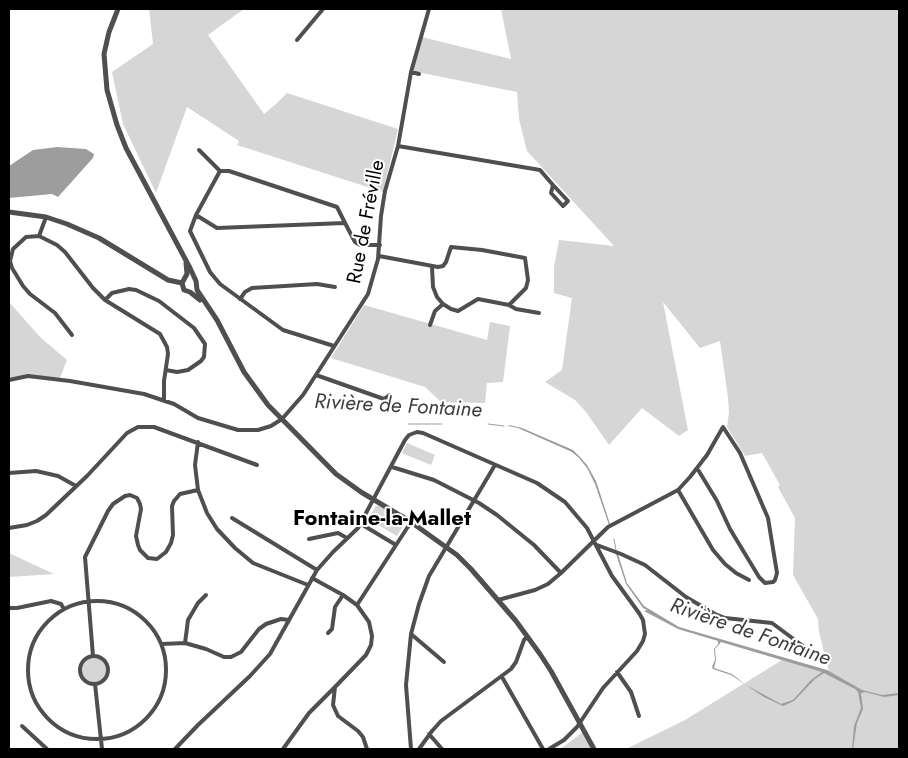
<!DOCTYPE html>
<html>
<head>
<meta charset="utf-8">
<style>
  body { margin:0 }
  #map { position:relative; width:908px; height:758px; overflow:hidden; background:#fff; font-family:Jost,sans-serif }
  canvas { display:block }
  .frame { position:absolute; inset:0; border:10px solid #000; pointer-events:none }
</style>
</head>
<body>
<div id="map">
<canvas width="908" height="758"></canvas>
<div class="frame"></div>
</div>
<script>
const ctx = document.querySelector('canvas').getContext('2d');
ctx.lineJoin = 'round';
function paint(path, color) { ctx.fillStyle = color; ctx.fill(path, 'evenodd'); }
const toPath = rows => new Path2D(rows.map(r => 'M' + r).join(''));
function strokePath(path, color, width, dash) { ctx.strokeStyle = color; ctx.lineWidth = width; ctx.lineCap = dash ? 'butt' : 'round'; ctx.setLineDash(dash || []); ctx.stroke(path); }
function drawText(font, color, halo, rows, align = 'center') {
  ctx.font = font + ' Jost,sans-serif'; ctx.lineWidth = 4; ctx.setLineDash([]); ctx.textBaseline = 'middle'; ctx.strokeStyle = halo; ctx.fillStyle = color; for (const [text, x, y, turn = 0] of rows) {
    ctx.save(); ctx.translate(x, y); ctx.rotate((+turn || 0) * Math.PI / 180); ctx.textAlign = isNaN(turn) ? turn : align; if (halo) ctx.strokeText(text, 0, 0); ctx.fillText(text, 0, 0); ctx.restore();
  }
}
paint(toPath([
  [149,9,244,9,208,35,264,114,276,104,287,93,398,129,383,192,237,145,239,141,187,107,156,193,123,124,112,72,153,44],
  [501,9,899,9,899,749,626,749,685,720,782,660,829,672,819,632,818,619,793,575,795,518,778,487,780,485,762,453,745,456,727,427,729,412,728,398,720,341,700,348,663,302,688,430,679,436,642,408,609,445,586,412,575,400,545,382,562,370,572,298,554,293,554,267,559,240,614,246,527,151,519,119,517,92,412,71,422,37,511,59],
  [9,302,41,338,67,360,60,378,27,375,9,379],
  [364,305,487,340,490,322,510,326,503,382,487,383,485,403,441,402,425,387,331,358],
  [407,443,435,455,431,465,402,453],
  [376,506,379,506,403,520,405,523,397,536,368,519],
  [9,553,54,574,9,577],
  '81 670a13 13 0 1 1 26 0a13 13 0 1 1-26 0Z',
  [583,732,596,749,559,749,563,747]
]), '#d6d6d6');
paint(toPath([
  [57,147,86,149,94,154,93,158,58,197,52,194,9,198,9,166,33,150],
  [509,425,522,428,573,450,579,456,587,465,596,481,610,524,609,525,595,484,587,468,579,458,572,452,518,428,508,426],
  [616,554,618,554,627,583,644,606,679,627,827,670,862,690,882,695,899,693,899,695,884,697,865,692,861,693,863,709,857,723,853,749,852,749,854,726,861,708,858,692,855,689,824,673,815,679,794,701,783,706,764,697,731,675,713,669,712,667,715,660,714,649,718,644,718,641,678,629,644,611,647,610,643,608,626,584],
  [721,642,822,672,811,680,793,700,781,704,746,685,732,674,714,668,716,660,715,649]
]), '#9d9d9d');
strokePath(toPath([
  [408,424,442,424],
  [488,424,504,426],
  [614,539,616,550],
  [825,672,835,677]
]), '#9d9d9d', 1);
strokePath(toPath([
  [297,40,323,9],
  [411,72,419,74],
  [398,146,540,170,553,185,568,201,563,206,551,193,553,185],
  [199,150,220,171,196,215,190,231,210,272,220,284,283,330,334,346],
  [220,171,229,171,337,207,345,223],
  [196,215,217,228,345,223,355,242,360,245,380,245],
  [39,236,46,217],
  [379,256,438,267,443,266,446,262,451,247,482,250,525,258,528,280,526,288,509,305,478,299,458,311,451,309,443,304,437,297,433,287,432,267],
  [240,299,245,292,252,288,317,284,335,287],
  [105,300,112,293,129,289,136,290,159,301,194,328,205,344,204,357,201,361,188,370,177,372,166,370],
  [509,305,516,309,539,313],
  [430,325,435,311,443,304],
  [72,335,55,313,30,294,23,286,12,268,10,261,13,249,26,237,39,236,57,245,65,252,93,288,105,300,160,334,167,347,168,354,164,381,164,400],
  [316,375,384,399,390,395],
  [9,380,28,376,70,381,144,394,174,404,198,418,238,430,258,430,271,426,282,419,303,395,368,294,378,259,381,216,385,191,398,146,411,72,429,9],
  [198,442,195,465,198,490,207,513,217,529,235,548,253,563,308,585],
  [392,467,434,480,479,503,497,515,534,545,561,573],
  [9,473,36,471,58,476,76,486],
  [678,490,713,550,725,564,736,573,749,580],
  [232,518,317,570],
  [361,524,396,545],
  [9,528,27,525,37,521,46,515,87,476,127,433,138,427,154,427,257,465],
  [309,539,338,533,347,538],
  [597,545,621,554,645,565,686,597,715,614,725,618,772,623,807,649],
  [312,578,343,595,357,605,369,622,372,636,371,645,366,655,335,687,333,705,338,716,358,731,363,737,367,749],
  [498,600,535,590,548,584,561,573,608,527,678,490,690,477,707,455,723,427,740,453,768,518,777,573,775,580,773,582,765,583,759,577,730,529,717,501,697,468],
  '28 670a69 69 0 1 1 138 0a69 69 0 1 1-138 0Z',
  [357,605,411,522],
  [9,608,17,608,51,601,61,604,64,609],
  [328,633,332,629,335,607,343,595],
  [411,634,444,662],
  [185,643,188,620,198,603,206,595],
  [162,644,185,643,206,649,224,657,231,657,241,652,259,629,266,624,281,619,289,620],
  '80 670a14 14 0 1 1 28 0a14 14 0 1 1-28 0Z',
  [93,656,85,557,108,511,113,504,125,496,130,495,137,498,140,504,141,509,136,536,138,545,140,550,148,558,157,559,166,552,171,543,173,535,172,506,174,501,180,494,198,490],
  [617,672,631,692,639,716],
  [502,677,543,749],
  [95,684,102,749],
  [22,726,47,749],
  [429,734,442,749],
  [175,749,198,725,250,676,270,654,317,570,333,552,358,528,405,440,409,435,417,432,423,433,537,483,565,502,587,528,612,576,639,613,643,620,645,634,643,641,637,651,603,688,577,727,564,740,549,749],
  [283,749,309,713,335,687],
  [411,749,406,685,411,634,419,604,429,576,438,561,495,465],
  [419,749,432,731,441,721,511,669,516,662,524,640,527,637]
]), '#4f4f4f', 4);
strokePath(toPath([
  [118,9,109,32,104,54,107,90,117,125,126,148,190,268,196,281,197,290,217,320,244,372,268,405,336,474,361,492,411,522,457,555,471,569,516,621,540,654,551,671,594,749],
  [9,212,46,217,67,224,99,238,168,280,182,283],
  [182,283,184,290,190,292,200,300],
  [182,283,187,274,186,263]
]), '#4f4f4f', 5);
drawText('20px', '#000', '#fff', [
  ["Rue de Fréville",367,222,-79]
]);
drawText('italic 21px', '#3e3e3e', '#fff', [
  ["Rivière de Fontaine",398,407,3],
  ["Rivière de Fontaine",750,633,19]
]);
drawText('bold 22px', '#000', '#fff', [
  ["Fontaine-la-Mallet",382,520]
]);
</script>
</body>
</html>
